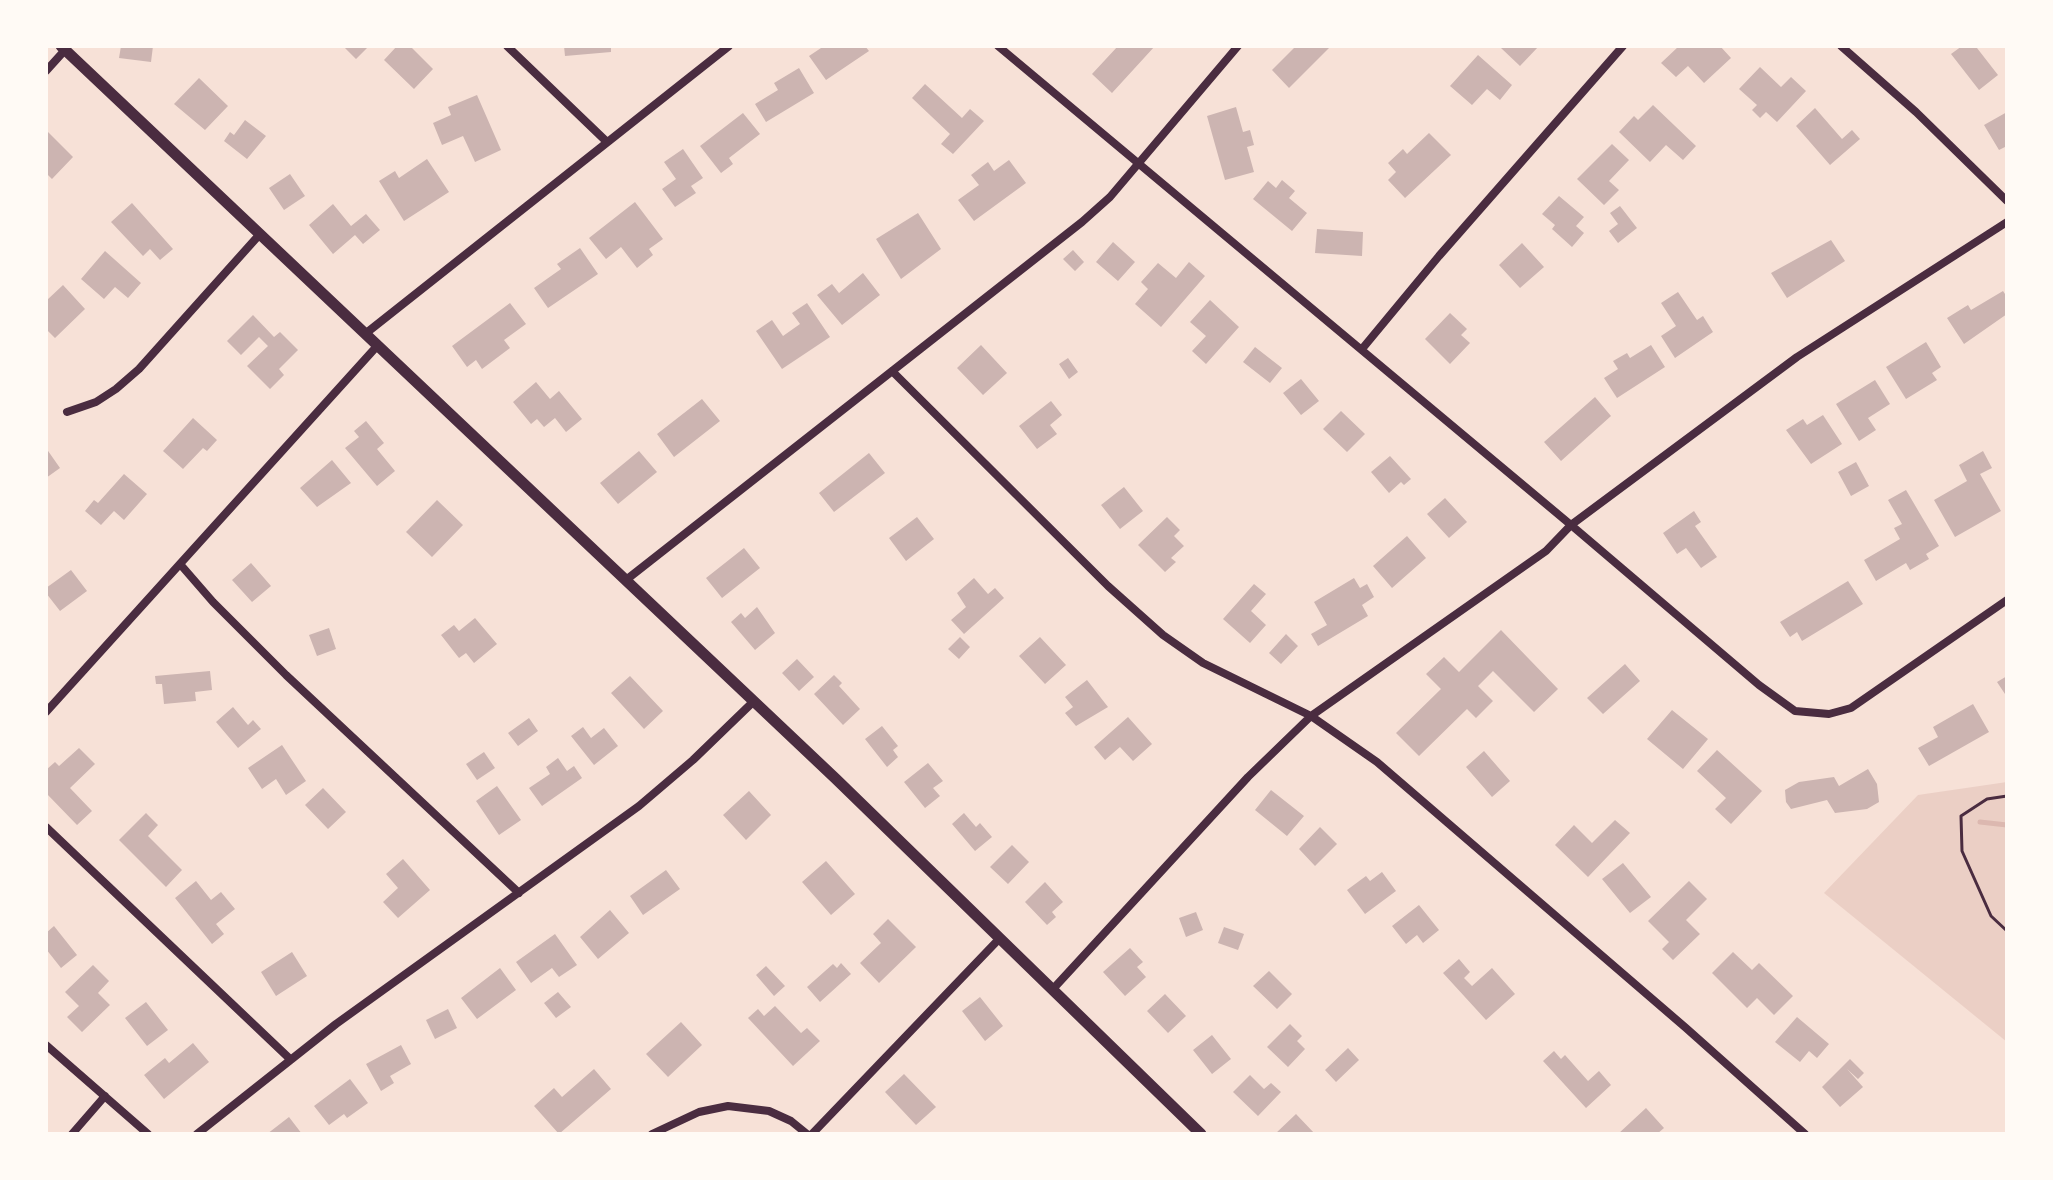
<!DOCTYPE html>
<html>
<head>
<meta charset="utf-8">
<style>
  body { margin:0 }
  #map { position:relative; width:2053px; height:1180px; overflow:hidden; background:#f7e1d7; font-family:Rubik,sans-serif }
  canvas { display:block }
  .frame { position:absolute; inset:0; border:48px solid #fffaf5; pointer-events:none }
</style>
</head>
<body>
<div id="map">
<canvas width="2053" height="1180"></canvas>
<div class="frame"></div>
</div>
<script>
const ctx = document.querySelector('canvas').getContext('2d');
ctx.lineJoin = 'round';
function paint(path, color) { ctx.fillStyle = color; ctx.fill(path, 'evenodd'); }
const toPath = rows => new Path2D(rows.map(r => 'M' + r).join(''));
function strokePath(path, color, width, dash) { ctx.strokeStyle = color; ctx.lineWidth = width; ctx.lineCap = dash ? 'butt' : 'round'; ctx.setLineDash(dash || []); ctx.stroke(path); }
paint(toPath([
  [2007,782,2007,1042,1824,893,1918,795]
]), '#ebcfc5');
strokePath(toPath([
  [1980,822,2007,825]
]), '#dcb8b0', 5);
paint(toPath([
  [121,46,153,46,151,62,119,58],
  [343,46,369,46,356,59],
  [397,46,410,46,433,69,414,89,384,60],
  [564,46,611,46,611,52,565,56],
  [824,46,865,46,869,51,826,80,809,56],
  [1118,46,1155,46,1112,93,1092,74],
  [1296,46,1331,46,1289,88,1272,70],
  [1502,46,1539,46,1520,66,1501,48],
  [1679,46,1720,46,1731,58,1704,83,1688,66,1676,77,1661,63],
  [1962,46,1980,46,1977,48,1998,75,1979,90,1951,54],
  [1478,55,1512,85,1500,100,1487,89,1472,105,1450,86],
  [1760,67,1781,87,1791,77,1806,91,1777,122,1766,112,1760,118,1752,110,1757,105,1739,89],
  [799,68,814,93,766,122,755,104,778,90,774,83],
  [199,78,228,106,205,130,174,104],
  [925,84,962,118,970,109,984,121,953,154,941,144,950,134,912,98],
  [477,95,501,150,475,162,463,136,442,145,433,123,451,115,448,107],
  [1653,105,1696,146,1683,160,1666,145,1650,162,1619,132,1634,116,1638,120],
  [1236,107,1243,132,1250,130,1254,145,1247,147,1254,172,1225,180,1207,116],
  [1815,108,1842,139,1852,130,1860,139,1830,165,1796,126],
  [2007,112,2007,146,1999,150,1984,125],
  [743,113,760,134,729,158,733,164,721,173,700,146],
  [245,120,266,136,247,159,224,141,230,132,234,135],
  [46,130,73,157,52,179,46,173],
  [1429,133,1451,155,1405,198,1388,180,1396,172,1388,163,1403,149,1407,154],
  [1612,144,1629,160,1609,181,1619,190,1604,205,1577,179],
  [683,149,703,178,691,186,696,193,675,207,662,189,676,179,664,162],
  [427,159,449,192,404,221,379,181,395,171,399,178],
  [1009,160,1026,183,974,221,958,200,979,185,971,175,988,162,994,171],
  [290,174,305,196,284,210,269,188],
  [1282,180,1295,191,1289,198,1307,213,1292,231,1253,199,1268,181,1276,188],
  [1559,196,1584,217,1576,226,1584,233,1572,247,1552,229,1555,225,1542,214],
  [635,202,663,239,649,249,653,255,637,268,621,247,606,259,589,238],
  [132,203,173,249,160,260,150,249,143,256,111,222],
  [333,204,351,226,366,214,380,230,363,244,355,235,333,254,309,225],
  [1620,206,1637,228,1618,243,1609,231,1618,224,1610,213],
  [918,213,941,249,901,279,876,239],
  [1317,229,1363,232,1362,256,1315,253],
  [1831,240,1845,261,1787,298,1771,273],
  [1113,242,1135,262,1118,281,1096,262],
  [1522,243,1544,267,1520,288,1499,265],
  [580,248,598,274,548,308,534,288,561,269,557,264],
  [1073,250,1084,262,1075,271,1063,259],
  [105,251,141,283,128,298,115,287,104,299,81,279],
  [1189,262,1205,276,1161,327,1135,304,1148,289,1141,282,1158,263,1176,278],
  [863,273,880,295,842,325,817,295,832,284,839,293],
  [63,285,85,309,55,338,46,329,46,301],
  [2003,291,2007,297,2007,314,1964,344,1947,318,1968,305,1971,310],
  [1678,292,1697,320,1703,316,1713,332,1675,358,1661,336,1676,326,1661,303],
  [1210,300,1239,327,1206,364,1192,351,1206,336,1190,322],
  [510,303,526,324,504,340,510,348,482,369,476,360,467,367,452,346],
  [807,303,830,337,782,369,756,331,772,320,783,336,800,324,792,313],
  [1450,313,1467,329,1461,335,1470,343,1450,364,1425,339],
  [253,315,274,337,280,332,298,350,279,369,284,375,270,389,247,366,268,346,259,337,241,355,227,341],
  [1926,342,1941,367,1932,373,1937,380,1906,399,1886,367],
  [981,345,1007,373,983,395,957,368],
  [1651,345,1665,367,1617,398,1604,378,1618,369,1613,361,1627,353,1630,358],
  [1255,347,1282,368,1270,383,1243,362],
  [1068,358,1078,372,1069,379,1059,364],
  [1301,379,1319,401,1301,415,1283,393],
  [1875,380,1890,404,1868,418,1876,430,1859,441,1836,404],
  [536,382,550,399,559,391,582,419,566,432,555,418,544,427,537,419,531,424,513,402],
  [1595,397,1611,416,1561,461,1544,442],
  [702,399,720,421,674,457,657,434],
  [1051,401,1062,415,1050,425,1057,434,1037,449,1019,426],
  [1341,411,1365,434,1347,452,1323,429],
  [1823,415,1842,444,1811,464,1786,430,1803,419,1807,425],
  [193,418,217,440,207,451,203,448,183,469,163,451],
  [366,421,384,443,377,449,395,471,377,486,345,448,359,437,354,431],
  [46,448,60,468,46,478],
  [639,451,657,472,618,504,600,483],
  [1983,451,1992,468,1980,474,2001,511,1955,537,1934,500,1967,481,1959,465],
  [869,453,885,473,834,512,819,493],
  [1390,456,1411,479,1404,485,1401,482,1389,493,1371,472],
  [332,460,351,483,317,507,300,488],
  [1856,462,1869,486,1851,496,1838,472],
  [124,474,147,494,124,520,114,511,101,525,85,511,94,500,98,503],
  [1124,487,1143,511,1120,529,1101,505],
  [1906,490,1939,546,1926,554,1929,559,1910,570,1906,563,1876,581,1864,560,1900,539,1894,528,1902,524,1888,500],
  [1445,498,1467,522,1449,538,1427,514],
  [437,500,463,525,432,557,406,532],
  [1694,511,1701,522,1695,526,1717,557,1701,568,1686,548,1677,554,1663,533],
  [917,517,934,539,906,561,889,538],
  [1167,517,1180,530,1174,536,1184,546,1171,558,1176,562,1165,572,1138,545],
  [1407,536,1426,558,1392,588,1373,566],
  [744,548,760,568,722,598,706,578],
  [251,563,271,586,252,602,232,580],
  [71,570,87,591,60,611,46,593,46,588],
  [974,578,988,594,995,588,1004,598,964,634,951,620,966,607,957,593],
  [1354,578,1360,588,1367,584,1374,597,1362,605,1368,616,1318,646,1311,634,1327,625,1314,602],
  [1848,581,1863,604,1802,641,1797,632,1790,637,1780,622],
  [1254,584,1266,594,1251,611,1266,625,1250,643,1223,619],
  [757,607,775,633,755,650,731,622,741,613,745,618],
  [475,618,497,644,474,663,466,653,459,658,441,635,454,625,459,631],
  [329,628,336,649,317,656,309,635],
  [1501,630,1558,689,1534,712,1493,671,1478,686,1493,701,1476,718,1467,709,1419,756,1396,733,1441,689,1426,674,1444,657,1459,672],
  [1286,634,1298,646,1281,664,1269,653],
  [960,637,970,647,959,659,948,649],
  [1040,637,1066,665,1045,684,1019,656],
  [797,659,814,677,799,691,782,673],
  [1625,664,1640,681,1603,714,1587,698],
  [210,671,212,690,195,692,196,701,164,704,162,684,156,684,155,676],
  [834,675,842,683,839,686,860,709,843,725,814,694],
  [630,676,663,711,644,729,611,693],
  [2007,676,2007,697,1997,682],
  [1087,680,1108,707,1076,726,1065,713,1073,707,1065,697],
  [1973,704,1989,732,1929,766,1918,748,1938,737,1933,727],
  [233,707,248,725,253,720,261,729,238,748,216,722],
  [1672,710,1708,739,1683,769,1647,739],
  [1128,717,1152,744,1133,761,1120,747,1105,760,1094,747],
  [529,718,538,731,518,746,508,733],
  [882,726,898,746,893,750,898,757,887,767,865,739],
  [583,727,591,738,604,728,618,746,594,765,571,736],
  [282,745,306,781,286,795,276,779,262,789,248,768],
  [79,748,95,764,70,788,92,811,77,825,46,793,46,770,55,762,59,766],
  [1717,750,1762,791,1731,824,1715,809,1726,798,1697,771],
  [1484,751,1510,781,1492,797,1466,767],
  [484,752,495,768,477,780,466,764],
  [558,758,567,771,574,766,582,778,542,806,529,788,550,774,546,767],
  [928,763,943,781,933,788,940,796,925,808,904,782],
  [1868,769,1877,784,1879,802,1867,809,1835,813,1827,800,1791,809,1786,802,1785,790,1799,782,1834,777,1839,786],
  [497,786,521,820,499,835,476,801],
  [323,788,346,812,328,829,305,805],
  [1271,790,1304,816,1287,836,1255,810],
  [749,791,771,815,746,840,723,815],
  [146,813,158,825,148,836,182,870,166,887,119,840],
  [964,813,976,827,980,823,992,837,975,851,952,824],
  [1615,820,1630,833,1588,877,1555,845,1574,825,1592,843],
  [1320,827,1337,844,1315,866,1299,849],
  [1012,845,1029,862,1008,884,990,867],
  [403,859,430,890,398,918,383,902,398,888,386,874],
  [826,861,855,894,831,915,802,882],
  [1623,863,1651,897,1630,913,1602,879],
  [666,870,680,889,643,915,630,896],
  [1382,872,1396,891,1365,914,1347,890,1366,876,1370,881],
  [196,881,211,900,221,892,235,909,216,924,224,934,212,944,175,898],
  [1689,881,1707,899,1686,920,1700,934,1673,960,1662,949,1669,942,1648,921],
  [1045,882,1063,902,1052,912,1056,917,1047,925,1025,902],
  [1419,905,1439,930,1423,943,1417,935,1406,944,1392,926],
  [610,910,629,933,598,959,580,937],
  [1196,912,1203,930,1186,937,1179,918],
  [888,919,916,947,879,983,860,963,881,943,873,934],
  [54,926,77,955,61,968,46,949,46,933],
  [1224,927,1244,934,1238,950,1218,943],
  [555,934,577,965,559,977,552,968,531,983,516,962],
  [1130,948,1143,962,1137,967,1146,977,1125,996,1103,972],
  [292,952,307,976,276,996,261,972],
  [1733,952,1752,970,1759,963,1793,996,1774,1015,1757,998,1747,1008,1712,973],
  [1459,959,1470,972,1464,978,1472,986,1492,968,1515,994,1486,1020,1443,973],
  [841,963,851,974,820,1002,807,987,833,964,837,968],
  [93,965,109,981,98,993,110,1005,82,1032,67,1017,79,1006,65,992],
  [766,966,785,986,774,996,756,975],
  [500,968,516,990,477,1019,461,998],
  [1269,971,1292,994,1277,1009,1253,986],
  [558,992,571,1007,556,1018,544,1003],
  [1165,994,1186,1016,1168,1033,1147,1011],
  [980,997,1003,1026,985,1041,962,1011],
  [146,1002,168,1030,147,1046,125,1018],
  [775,1006,801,1033,807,1028,820,1041,793,1066,748,1018,758,1009,764,1016],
  [448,1009,457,1028,435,1039,426,1020],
  [1797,1017,1829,1044,1817,1058,1809,1051,1800,1062,1775,1042],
  [681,1022,702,1045,668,1077,646,1054],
  [1290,1024,1302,1036,1297,1041,1305,1049,1288,1067,1267,1047],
  [1212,1035,1231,1059,1212,1074,1193,1050],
  [193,1043,209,1062,164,1099,144,1075,165,1058,169,1063],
  [401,1045,411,1064,390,1076,394,1083,381,1091,366,1064],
  [1348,1048,1359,1060,1336,1082,1325,1070],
  [1554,1051,1561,1059,1565,1055,1588,1081,1599,1071,1611,1085,1586,1108,1543,1061],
  [1850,1059,1864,1073,1858,1079,1847,1069,1863,1087,1840,1107,1822,1087],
  [594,1069,611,1089,559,1134,534,1106,554,1088,562,1097],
  [904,1074,936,1107,916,1125,885,1092],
  [1250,1075,1264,1089,1271,1083,1281,1092,1258,1116,1233,1092],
  [350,1079,368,1103,347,1118,344,1114,329,1125,314,1106],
  [1646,1108,1664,1128,1657,1134,1618,1134],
  [1296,1114,1315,1134,1275,1134],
  [289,1117,302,1134,267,1134]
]), '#ccb4b1');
strokePath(toPath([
  [2007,796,1987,799,1961,816,1962,851,1991,916,2007,931]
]), '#4a2c40', 3);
strokePath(toPath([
  [507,46,607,142],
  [998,46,1571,525,1759,685,1795,711,1829,714,1851,708,2007,600],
  [1841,46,1916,112,2007,201],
  [46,71,65,50],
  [365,334,729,46],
  [1362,349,1439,256,1623,46],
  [892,371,1108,586,1163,635,1203,663,1311,716,1377,762,1686,1028,1805,1134],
  [67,412,96,402,116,389,139,369,260,234],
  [180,564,213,602,286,675,519,893],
  [626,580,1082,222,1110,197,1238,46],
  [46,712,378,345],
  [46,827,290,1059],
  [1053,989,1248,777,1311,716,1546,551,1571,525,1797,357,2007,222],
  [46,1045,148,1134],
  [72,1134,105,1096],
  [197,1134,336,1024,639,806,693,760,754,701],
  [652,1134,699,1112,728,1106,769,1111,791,1121,807,1134],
  [812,1134,1000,938]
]), '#4a2c40', 8);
strokePath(toPath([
  [61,46,836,779,1201,1134]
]), '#4a2c40', 11);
</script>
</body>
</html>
